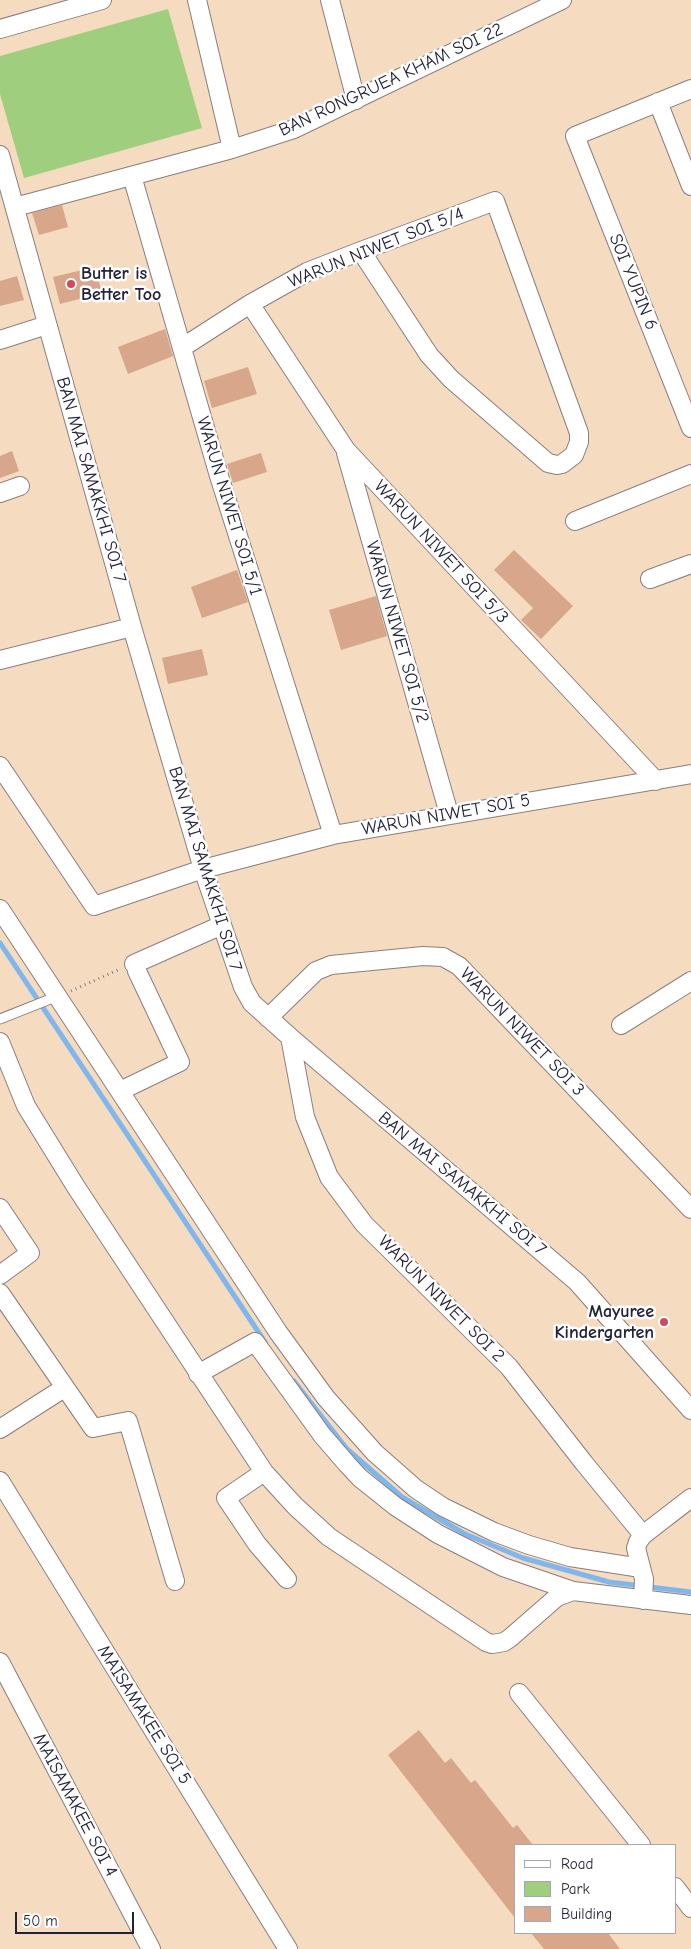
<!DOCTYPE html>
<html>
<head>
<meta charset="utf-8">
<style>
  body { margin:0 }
  #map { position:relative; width:691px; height:1949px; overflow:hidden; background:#f5dbbf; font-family:"Comic Neue",sans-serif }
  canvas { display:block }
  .legend { position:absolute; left:514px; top:1844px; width:162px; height:90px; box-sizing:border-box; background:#fff; border:1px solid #a7a7b1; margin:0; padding:6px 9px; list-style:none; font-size:15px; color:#22223b }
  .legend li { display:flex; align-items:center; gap:10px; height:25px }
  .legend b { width:25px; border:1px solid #a7a7b1 }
  .scale { position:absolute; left:15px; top:1912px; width:119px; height:22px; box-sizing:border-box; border:2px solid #22223b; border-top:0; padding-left:6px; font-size:15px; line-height:18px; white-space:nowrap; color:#22223b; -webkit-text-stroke:4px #fff; paint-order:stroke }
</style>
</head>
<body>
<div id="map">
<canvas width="691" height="1949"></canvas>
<ul class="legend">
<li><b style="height:6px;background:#fff"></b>Road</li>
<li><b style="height:14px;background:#9fcf7e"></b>Park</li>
<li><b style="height:14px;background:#d7a68b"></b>Building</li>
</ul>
<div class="scale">50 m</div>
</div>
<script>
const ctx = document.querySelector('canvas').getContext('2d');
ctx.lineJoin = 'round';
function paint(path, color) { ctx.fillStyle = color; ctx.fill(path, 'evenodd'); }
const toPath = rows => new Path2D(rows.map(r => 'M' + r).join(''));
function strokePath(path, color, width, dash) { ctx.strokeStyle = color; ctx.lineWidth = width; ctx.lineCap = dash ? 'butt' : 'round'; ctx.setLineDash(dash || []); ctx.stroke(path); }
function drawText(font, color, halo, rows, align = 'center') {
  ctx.font = font + ' "Comic Neue",sans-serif'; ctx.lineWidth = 5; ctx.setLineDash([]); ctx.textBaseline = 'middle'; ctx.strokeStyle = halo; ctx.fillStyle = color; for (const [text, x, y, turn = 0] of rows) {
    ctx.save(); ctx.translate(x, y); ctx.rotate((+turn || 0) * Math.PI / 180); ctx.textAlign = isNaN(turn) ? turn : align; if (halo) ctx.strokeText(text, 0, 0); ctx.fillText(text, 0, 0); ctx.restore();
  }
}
paint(toPath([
  [168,9,202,128,24,178,0,94,0,56]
]), '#9fcf7e');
strokePath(toPath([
  [0,943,265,1342],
  [294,1381,347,1449,402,1497,465,1534,523,1558,609,1582,691,1592]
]), '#7eb6ee', 5);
paint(toPath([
  [62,205,68,227,39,235,32,213],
  [95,267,102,293,60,304,53,277],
  [17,276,24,300,0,306,0,281],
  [165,329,173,356,128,374,118,347],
  [248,367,257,394,212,408,204,381],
  [12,451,19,471,0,478,0,456],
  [261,453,267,472,233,483,227,464],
  [514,550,573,606,541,639,521,620,533,608,494,570],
  [237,570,248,602,202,618,191,587],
  [376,596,387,636,341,650,329,610],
  [202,649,208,675,168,684,162,658],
  [419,1730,445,1763,451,1758,471,1783,475,1780,513,1828,517,1825,533,1845,515,1845,515,1918,388,1755],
  [531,1933,608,1933,620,1949,544,1949]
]), '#d7a68b');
const lane = toPath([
  [0,1019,58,996]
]);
const street = toPath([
  [197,0,232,149],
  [330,0,356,100],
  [0,29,102,0],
  [691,89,575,136,691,428],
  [658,102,691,186],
  [0,155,132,627,203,869,243,987,252,1003,290,1037,577,1282,691,1410],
  [132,176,219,476,333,835],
  [15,207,232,149,294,129,562,0],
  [250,304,346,450,656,781],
  [0,340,47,325],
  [183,347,250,304,307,272,361,251,495,201,579,433,579,442,574,455,562,464,557,465,548,463,451,379,429,355,361,251],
  [346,453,449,814],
  [0,493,20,486],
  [575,521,691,474],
  [650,579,691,564],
  [0,660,132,627],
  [0,766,94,906,203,869,333,835,691,774],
  [0,909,278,1332,326,1398,375,1453,416,1489,443,1507,494,1532,529,1545,570,1557,641,1568],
  [134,964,222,925],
  [268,1018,316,971,331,965,423,956,443,957,459,966,691,1209],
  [621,1025,691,981],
  [290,1037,305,1117,329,1177,364,1224,509,1367,584,1463,643,1535],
  [0,1042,26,1106,76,1187,264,1472,295,1506,329,1537,486,1642,492,1644,504,1642,510,1638,557,1597,573,1591],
  [120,1091,180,1062,137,971],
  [0,1208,30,1253,0,1275],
  [0,1293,93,1428,128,1421,175,1581],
  [198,1374,255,1342,322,1435,347,1464,360,1478,395,1506,438,1534,503,1567,573,1591,691,1605],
  [0,1429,64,1388],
  [264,1472,226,1498,257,1544,287,1579],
  [0,1481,288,1949],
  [643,1600,644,1579,636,1548,638,1542,643,1535,691,1498],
  [0,1662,151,1949],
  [519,1693,641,1845],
  [675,1887,691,1908]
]);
strokePath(lane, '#8c7e7d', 11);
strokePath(street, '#8c7e7d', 20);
strokePath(toPath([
  [71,991,120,969]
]), '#8c7e7d', 3, [1, 4]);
strokePath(lane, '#fff', 9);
strokePath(street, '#fff', 18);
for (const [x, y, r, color] of [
  [71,284,5,"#d1495b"],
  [664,1322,5,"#d1495b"]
]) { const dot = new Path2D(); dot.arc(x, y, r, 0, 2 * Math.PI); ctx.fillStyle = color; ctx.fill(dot); strokePath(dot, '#fff', 2); }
drawText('18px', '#22223b', '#fff', [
  ["BAN RONGRUEA KHAM SOI 22",391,80,-25],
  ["WARUN NIWET SOI 5/4",376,248,-22],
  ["SOI YUPIN 6",633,282,68],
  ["BAN MAI SAMAKKHI SOI 7",91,480,74],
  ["WARUN NIWET SOI 5/1",229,506,73],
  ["WARUN NIWET SOI 5/3",441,552,47],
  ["WARUN NIWET SOI 5/2",397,632,74],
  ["WARUN NIWET SOI 5",446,815,-10],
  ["BAN MAI SAMAKKHI SOI 7",205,869,73],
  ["WARUN NIWET SOI 3",522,1032,46],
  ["BAN MAI SAMAKKHI SOI 7",462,1184,40],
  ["WARUN NIWET SOI 2",441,1299,45],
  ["MAISAMAKEE SOI 5",144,1715,58],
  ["MAISAMAKEE SOI 4",75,1805,62]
]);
drawText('bold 18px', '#22223b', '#fff', [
  ["Butter is",81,274],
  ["Better Too",81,295],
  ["Mayuree",654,1312,"right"],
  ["Kindergarten",654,1333,"right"]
], 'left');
</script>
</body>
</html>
